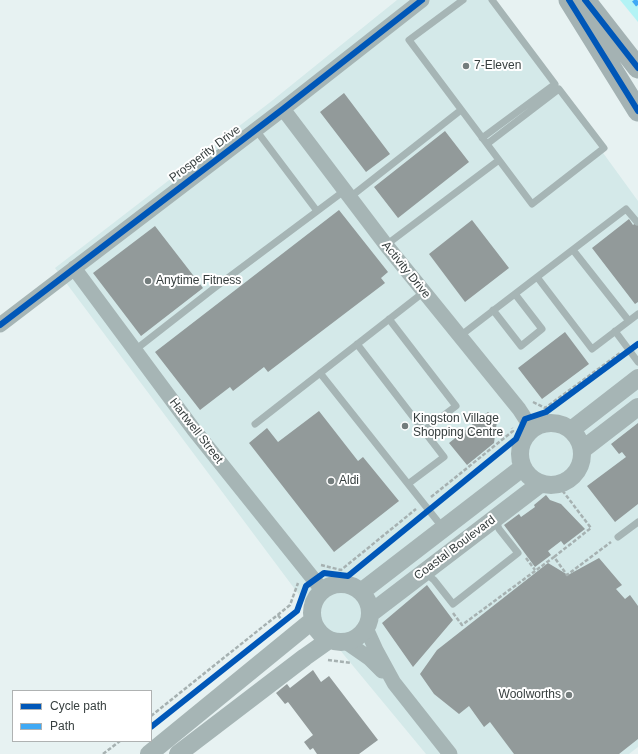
<!DOCTYPE html>
<html>
<head>
<meta charset="utf-8">
<style>
  body { margin:0 }
  #map { position:relative; width:638px; height:754px; overflow:hidden; background:#e7f2f2; font-family:Helvetica,sans-serif }
  canvas { display:block }
  .legend { position:absolute; left:12px; top:690px; width:140px; height:52px; box-sizing:border-box; background:#fff; border:1px solid #afb2b2; margin:0; padding:5px 7px; list-style:none; font-size:12px; color:#363e3e }
  .legend li { display:flex; align-items:center; gap:8px; height:20px }
  .legend b { width:20px; border:1px solid #afb2b2 }
</style>
</head>
<body>
<div id="map">
<canvas width="638" height="754"></canvas>
<ul class="legend">
<li><b style="height:5px;background:#0057b8"></b>Cycle path</li>
<li><b style="height:5px;background:#3fa9f5"></b>Path</li>
</ul>
</div>
<script>
const ctx = document.querySelector('canvas').getContext('2d');
ctx.lineJoin = 'round';
function paint(path, color) { ctx.fillStyle = color; ctx.fill(path, 'evenodd'); }
const toPath = rows => new Path2D(rows.map(r => 'M' + r).join(''));
function strokePath(path, color, width, dash) { ctx.strokeStyle = color; ctx.lineWidth = width; ctx.lineCap = dash ? 'butt' : 'round'; ctx.setLineDash(dash || []); ctx.stroke(path); }
function drawText(font, color, halo, rows, align = 'center') {
  ctx.font = font + ' Helvetica,sans-serif'; ctx.lineWidth = 4; ctx.setLineDash([]); ctx.textBaseline = 'middle'; ctx.strokeStyle = halo; ctx.fillStyle = color; for (const [text, x, y, turn = 0] of rows) {
    ctx.save(); ctx.translate(x, y); ctx.rotate((+turn || 0) * Math.PI / 180); ctx.textAlign = isNaN(turn) ? turn : align; if (halo) ctx.strokeText(text, 0, 0); ctx.fillText(text, 0, 0); ctx.restore();
  }
}
paint(toPath([
  [397,0,492,0,638,201,638,747,629,754,426,754,344,655,55,268,273,100]
]), '#d4e9e9');
paint(toPath([
  [620,0,638,0,638,22]
]), '#b3f3f5');
paint(toPath([
  [344,93,390,154,366,172,320,112],
  [445,131,469,162,398,218,374,187],
  [339,210,388,272,381,278,385,283,268,372,264,367,233,391,230,387,200,410,155,352],
  [629,219,633,225,638,221,638,302,635,304,592,248],
  [472,220,509,268,465,302,429,254],
  [155,226,203,288,141,336,93,273],
  [565,332,589,364,542,399,518,368],
  [319,411,358,461,363,457,399,501,334,552,249,443,267,428,278,442],
  [488,412,497,421,494,443,467,465,449,443],
  [638,423,638,504,615,522,587,486,626,457,622,452,619,454,611,444],
  [546,495,550,500,561,504,585,529,564,545,561,541,548,551,551,555,535,567,504,525,519,514,521,517,535,507,534,505],
  [599,558,622,585,616,589,625,599,630,595,638,606,638,739,619,754,514,754,490,722,484,727,469,706,459,714,434,694,420,674,437,650,548,563,568,575],
  [427,585,453,620,413,667,382,623],
  [313,670,321,682,329,676,378,740,359,754,317,754,313,748,310,750,304,742,313,735,288,702,285,704,276,693,287,684,290,688]
]), '#929a9a');
strokePath(toPath([
  [533,402,545,408,620,353],
  [553,490,562,490,575,482,585,471,587,465],
  [431,497,513,431,512,428],
  [554,557,591,528,562,490],
  [526,558,535,570],
  [321,565,341,570,416,509],
  [453,613,462,625,554,557,567,575,611,542],
  [278,615,284,623],
  [328,660,351,663],
  [151,716,290,605,298,583],
  [103,754,120,741]
]), '#a6b1b1', 2.5, [4, 2]);
strokePath(toPath([
  [463,0,409,40,499,160],
  [256,130,317,211],
  [482,138,555,84,492,0],
  [349,198,461,110],
  [637,222,626,209,537,277,592,349,638,314],
  [386,245,499,160,532,204,604,148,559,89,487,144],
  [573,250,629,321],
  [493,310,521,346,542,329,515,294],
  [389,319,456,406,423,431],
  [615,331,638,362],
  [460,336,537,277],
  [357,344,444,457,408,484],
  [135,350,213,289,344,191],
  [320,373,443,528],
  [255,424,424,292],
  [618,537,638,522],
  [424,572,434,580,453,604,518,553,499,529,495,518]
]), '#a6b5b5', 7);
strokePath(toPath([
  [283,109,386,245,519,409,532,429],
  [74,268,194,430,323,591],
  [0,325,283,109,422,0],
  [366,628,376,650,394,683,450,754],
  [346,642,369,658,382,671]
]), '#a6b5b5', 15);
strokePath(toPath([
  '520 454a31 31 0 1 1 62 0a31 31 0 1 1-62 0Z',
  [571,430,638,378],
  [582,450,638,407],
  '312 613a29 29 0 1 1 58 0a29 29 0 1 1-58 0Z',
  [361,592,522,468],
  [371,613,540,484],
  [149,754,313,620],
  [178,754,305,657,329,640]
]), '#a6b5b5', 18);
strokePath(toPath([
  [569,0,638,111],
  [585,0,638,68]
]), '#a4b2b3', 21);
strokePath(toPath([
  [634,0,638,5]
]), '#3fa9f5', 5, [10, 5]);
strokePath(toPath([
  [569,0,638,111],
  [585,0,638,68],
  [0,325,283,109,422,0],
  [151,727,297,611,306,586,324,573,348,576,516,439,525,419,546,412,638,344]
]), '#0057b8', 6);
for (const [x, y, r, color] of [
  [466,66,4,"#747d7d"],
  [148,281,4,"#747d7d"],
  [405,426,4,"#747d7d"],
  [331,481,4,"#747d7d"],
  [569,695,4,"#747d7d"]
]) { const dot = new Path2D(); dot.arc(x, y, r, 0, 2 * Math.PI); ctx.fillStyle = color; ctx.fill(dot); strokePath(dot, '#fff', 1.5); }
drawText('12px', '#363e3e', '#fff', [
  ["7-Eleven",474,66],
  ["Anytime Fitness",156,281],
  ["Kingston Village",413,419],
  ["Shopping Centre",413,433],
  ["Aldi",339,481],
  ["Woolworths",561,695,"right"]
], 'left');
drawText('12px', '#363e3e', '#fff', [
  ["Prosperity Drive",205,154,-37],
  ["Activity Drive",406,270,51],
  ["Hartwell Street",196,431,52],
  ["Coastal Boulevard",455,548,-37]
]);
</script>
</body>
</html>
